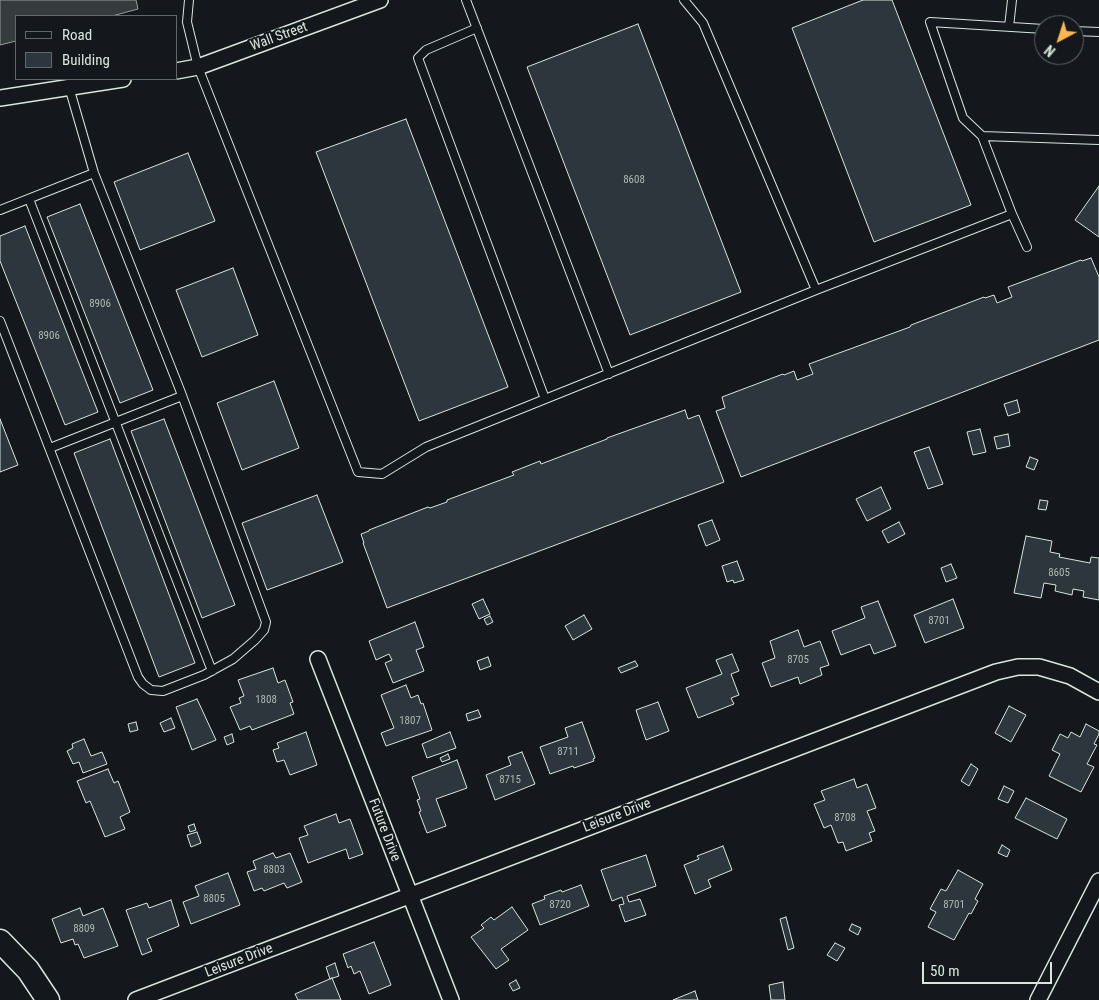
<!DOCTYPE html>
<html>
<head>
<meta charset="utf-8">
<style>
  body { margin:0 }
  #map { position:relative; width:1099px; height:1000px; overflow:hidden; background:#14181c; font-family:"Roboto Condensed",sans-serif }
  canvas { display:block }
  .legend { position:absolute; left:15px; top:15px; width:162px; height:65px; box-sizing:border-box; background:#14181c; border:1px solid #626a69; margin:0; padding:6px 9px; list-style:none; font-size:15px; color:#d8e6dc }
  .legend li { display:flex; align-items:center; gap:10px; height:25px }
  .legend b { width:25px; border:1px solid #626a69 }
  .north { position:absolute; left:1034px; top:15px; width:50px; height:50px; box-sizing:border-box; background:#14181c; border:1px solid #626a69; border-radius:50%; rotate:220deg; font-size:14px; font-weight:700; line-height:20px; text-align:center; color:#d8e6dc }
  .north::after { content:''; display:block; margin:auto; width:18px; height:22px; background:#ffb74d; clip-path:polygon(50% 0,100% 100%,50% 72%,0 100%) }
  .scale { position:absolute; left:922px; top:962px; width:130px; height:22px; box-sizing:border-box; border:2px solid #d8e6dc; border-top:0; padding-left:6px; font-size:15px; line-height:18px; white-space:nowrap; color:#d8e6dc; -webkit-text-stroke:4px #14181c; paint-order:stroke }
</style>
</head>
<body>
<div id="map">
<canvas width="1099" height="1000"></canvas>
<ul class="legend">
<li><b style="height:6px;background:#14181c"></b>Road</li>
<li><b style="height:14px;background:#2c363c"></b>Building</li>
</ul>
<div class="north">N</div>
<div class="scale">50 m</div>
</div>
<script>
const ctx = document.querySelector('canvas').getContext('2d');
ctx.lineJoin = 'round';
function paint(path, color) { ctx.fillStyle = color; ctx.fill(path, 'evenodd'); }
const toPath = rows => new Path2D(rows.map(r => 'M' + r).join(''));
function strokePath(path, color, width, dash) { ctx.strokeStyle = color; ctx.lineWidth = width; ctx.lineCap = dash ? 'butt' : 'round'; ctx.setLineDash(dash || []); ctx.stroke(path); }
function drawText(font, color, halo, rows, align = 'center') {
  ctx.font = font + ' "Roboto Condensed",sans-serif'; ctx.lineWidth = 4; ctx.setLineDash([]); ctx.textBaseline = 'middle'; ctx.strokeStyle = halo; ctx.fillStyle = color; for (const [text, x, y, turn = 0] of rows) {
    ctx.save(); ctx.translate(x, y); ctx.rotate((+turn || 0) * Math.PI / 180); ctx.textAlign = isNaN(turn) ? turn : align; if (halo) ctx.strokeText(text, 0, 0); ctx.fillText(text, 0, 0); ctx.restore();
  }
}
const water = toPath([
  [0,0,136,0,138,9,112,16,16,16,16,41,0,45,0,0]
]);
paint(water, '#363b3e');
strokePath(water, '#939e99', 1);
const building = toPath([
  [863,0,892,0,971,205,874,242,792,28,863,0],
  [638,24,741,292,630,335,527,67,638,24],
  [406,119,508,387,419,421,316,152,406,119],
  [188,153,215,221,140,250,114,182,188,153],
  [1099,186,1099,237,1075,220,1099,186],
  [80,204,153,390,120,403,47,217,80,204],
  [25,226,98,412,65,425,0,261,0,236,25,226],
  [1091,258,1099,277,1099,340,741,477,716,411,725,408,722,397,783,374,784,375,794,371,797,380,813,374,809,364,910,327,911,325,984,297,985,298,994,295,997,303,1012,297,1008,287,1081,260,1082,261,1091,258],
  [233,268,258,335,202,357,176,290,233,268],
  [274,381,299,448,242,470,217,403,274,381],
  [1017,400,1020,412,1008,416,1004,404,1017,400],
  [685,410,688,419,699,415,724,482,387,608,363,543,364,543,361,534,369,531,369,530,428,507,430,508,447,502,447,500,514,475,512,472,540,461,541,464,607,439,607,438,685,410],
  [0,419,18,465,0,472,0,419],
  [164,419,235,605,202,618,131,431,164,419],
  [980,429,986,452,973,455,967,432,980,429],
  [1008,434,1010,446,997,449,994,437,1008,434],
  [110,439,195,663,159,677,74,453,110,439],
  [929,447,943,484,928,489,914,452,929,447],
  [1030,457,1038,460,1034,470,1026,467,1030,457],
  [881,487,891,509,867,521,856,499,881,487],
  [317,495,343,562,267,590,242,523,317,495],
  [1040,500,1048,501,1046,510,1038,509,1040,500],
  [712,520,720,540,706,546,698,525,712,520],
  [899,522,905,534,888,543,882,531,899,522],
  [1026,536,1052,541,1050,552,1060,554,1059,557,1090,563,1091,557,1099,558,1099,600,1083,597,1084,591,1073,589,1072,595,1055,591,1056,585,1044,583,1041,598,1014,593,1026,536],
  [737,561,744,580,734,583,733,580,727,582,722,566,737,561],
  [951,564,957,578,946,582,941,568,951,564],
  [483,599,490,614,479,619,472,604,483,599],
  [953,599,964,628,925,643,914,615,953,599],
  [878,601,896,646,874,654,870,644,841,655,832,631,865,618,861,607,878,601],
  [584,615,592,629,573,640,565,626,584,615],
  [490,616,493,622,487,625,484,619,490,616],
  [415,622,424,647,416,650,424,671,393,683,385,663,392,660,389,654,376,660,369,641,415,622],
  [798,630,804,647,820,641,829,665,820,668,822,675,800,684,798,677,771,687,762,663,775,658,770,641,798,630],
  [732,654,739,671,731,674,739,695,731,698,734,704,698,718,686,688,722,674,716,660,732,654],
  [488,657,491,666,480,670,477,661,488,657],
  [635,661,638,666,621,673,618,668,635,661],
  [273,668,278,683,285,680,293,702,290,703,294,714,252,730,250,726,240,730,230,707,241,703,239,698,244,696,238,680,273,668],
  [406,685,411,698,418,695,421,704,423,703,432,730,386,746,381,733,394,728,381,695,406,685],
  [197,699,216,740,192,750,176,707,197,699],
  [658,702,669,731,646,740,636,710,658,702],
  [1009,706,1026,715,1011,742,995,733,1009,706],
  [478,710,481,717,468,721,466,714,478,710],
  [171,718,175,728,164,732,160,723,171,718],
  [136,722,138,730,130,732,128,724,136,722],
  [582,722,595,758,593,759,594,761,574,768,573,766,550,774,540,747,568,737,565,728,582,722],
  [1086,724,1099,731,1099,734,1094,744,1097,745,1087,764,1094,767,1081,792,1049,776,1060,754,1052,750,1060,734,1068,738,1071,732,1080,737,1086,724],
  [306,732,317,765,290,775,284,760,277,762,273,750,279,748,277,743,306,732],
  [450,732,456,748,427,758,422,744,450,732],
  [232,734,234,742,227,745,224,737,232,734],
  [84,739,91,756,102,752,107,764,83,773,79,762,73,764,67,751,73,748,72,744,84,739],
  [522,752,535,784,495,800,486,775,511,765,508,757,522,752],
  [448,754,450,759,442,762,440,758,448,754],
  [457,760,467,788,436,799,446,826,427,833,419,812,421,811,417,800,420,799,412,777,457,760],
  [971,764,978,769,969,786,961,781,971,764],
  [108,769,114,783,118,781,130,812,120,817,125,829,105,837,90,801,86,803,77,781,108,769],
  [854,779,857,788,867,784,876,808,867,811,875,831,869,833,872,841,846,851,843,842,838,843,831,825,824,828,814,804,825,800,821,791,854,779],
  [1004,786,1014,791,1008,803,998,799,1004,786],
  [1026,798,1067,819,1057,839,1015,818,1026,798],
  [336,814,339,823,350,819,363,854,349,859,346,849,308,863,299,838,308,835,304,826,336,814],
  [194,824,196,830,190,832,188,826,194,824],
  [197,832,201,843,191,847,187,835,197,832],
  [1002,845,1010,850,1007,857,998,853,1002,845],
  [723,846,732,870,708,880,711,887,695,894,684,865,699,859,697,856,723,846],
  [273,853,276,858,290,853,302,882,287,888,284,883,264,891,262,888,254,891,247,872,256,869,253,861,273,853],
  [646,855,656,886,627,896,629,902,640,899,646,915,625,922,619,905,624,904,622,897,612,901,601,870,646,855],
  [958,870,983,884,975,899,978,901,971,914,969,913,954,940,928,927,936,912,930,909,941,889,946,891,958,870],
  [228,873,240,905,191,924,183,902,199,896,195,886,228,873],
  [581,885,589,906,540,925,532,904,545,899,544,896,561,890,562,892,581,885],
  [171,900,179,926,147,939,152,951,142,955,126,910,147,903,149,908,171,900],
  [512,907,528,930,501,949,509,960,496,969,471,937,484,928,481,925,491,917,494,920,512,907],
  [80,908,83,916,103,908,118,946,84,958,78,944,75,945,73,939,61,943,52,919,80,908],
  [786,917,794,948,788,950,780,919,786,917],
  [852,924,861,928,858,935,849,930,852,924],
  [374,942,391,985,369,994,360,971,354,974,351,966,348,968,343,954,374,942],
  [835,943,845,948,837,961,827,955,835,943],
  [335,963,339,976,330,979,326,967,335,963],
  [332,978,341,1000,298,1000,295,994,332,978],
  [516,980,520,988,513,991,509,984,516,980],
  [783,982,785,1000,771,1000,769,985,783,982],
  [695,991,698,1000,673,1000,695,991]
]);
paint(building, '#2c363c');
strokePath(building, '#d8e6dc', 1);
const lane = toPath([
  [189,0,187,22,198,67,358,472,382,474,426,447,816,290,703,23,684,0],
  [466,0,609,374],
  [1009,27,1012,0],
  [477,28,426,50,418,58,545,399],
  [1074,31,1099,32],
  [982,136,1099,140],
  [29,199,212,671],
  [0,210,94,173],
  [1012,214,1027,247],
  [816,290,1012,214,982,136,963,118,930,22,1044,29],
  [0,321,138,677,143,684,151,690,163,691,204,675,233,659,255,640,264,630,266,622,180,390,94,173,69,87],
  [50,448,182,396]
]);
const street = toPath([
  [176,71,198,67,380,0],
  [0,98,123,79],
  [318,659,451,1000],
  [136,1000,996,672,1018,667,1039,667,1070,676,1099,692],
  [1038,1000,1099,881]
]);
const secondary = toPath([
  [0,941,28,970,48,1000]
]);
strokePath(lane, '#d8e6dc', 10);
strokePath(street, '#d8e6dc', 18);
strokePath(secondary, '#d8e6dc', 25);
strokePath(lane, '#14181c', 8);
strokePath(street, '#14181c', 15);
strokePath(secondary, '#14181c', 22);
drawText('11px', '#adbab4', null, [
  ["8608",634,180],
  ["8906",100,304],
  ["8906",49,336],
  ["8605",1059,573],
  ["8701",939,621],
  ["8705",798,660],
  ["1808",266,700],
  ["1807",410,721],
  ["8711",568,752],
  ["8715",510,780],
  ["8708",845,818],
  ["8803",274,870],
  ["8805",214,899],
  ["8720",560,905],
  ["8701",954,905],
  ["8809",84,929]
]);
drawText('14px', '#d8e6dc', '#14181c', [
  ["Wall Street",279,37,-20],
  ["Leisure Drive",617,816,-21],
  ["Future Drive",384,830,69],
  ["Leisure Drive",239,961,-21]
]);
</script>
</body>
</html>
